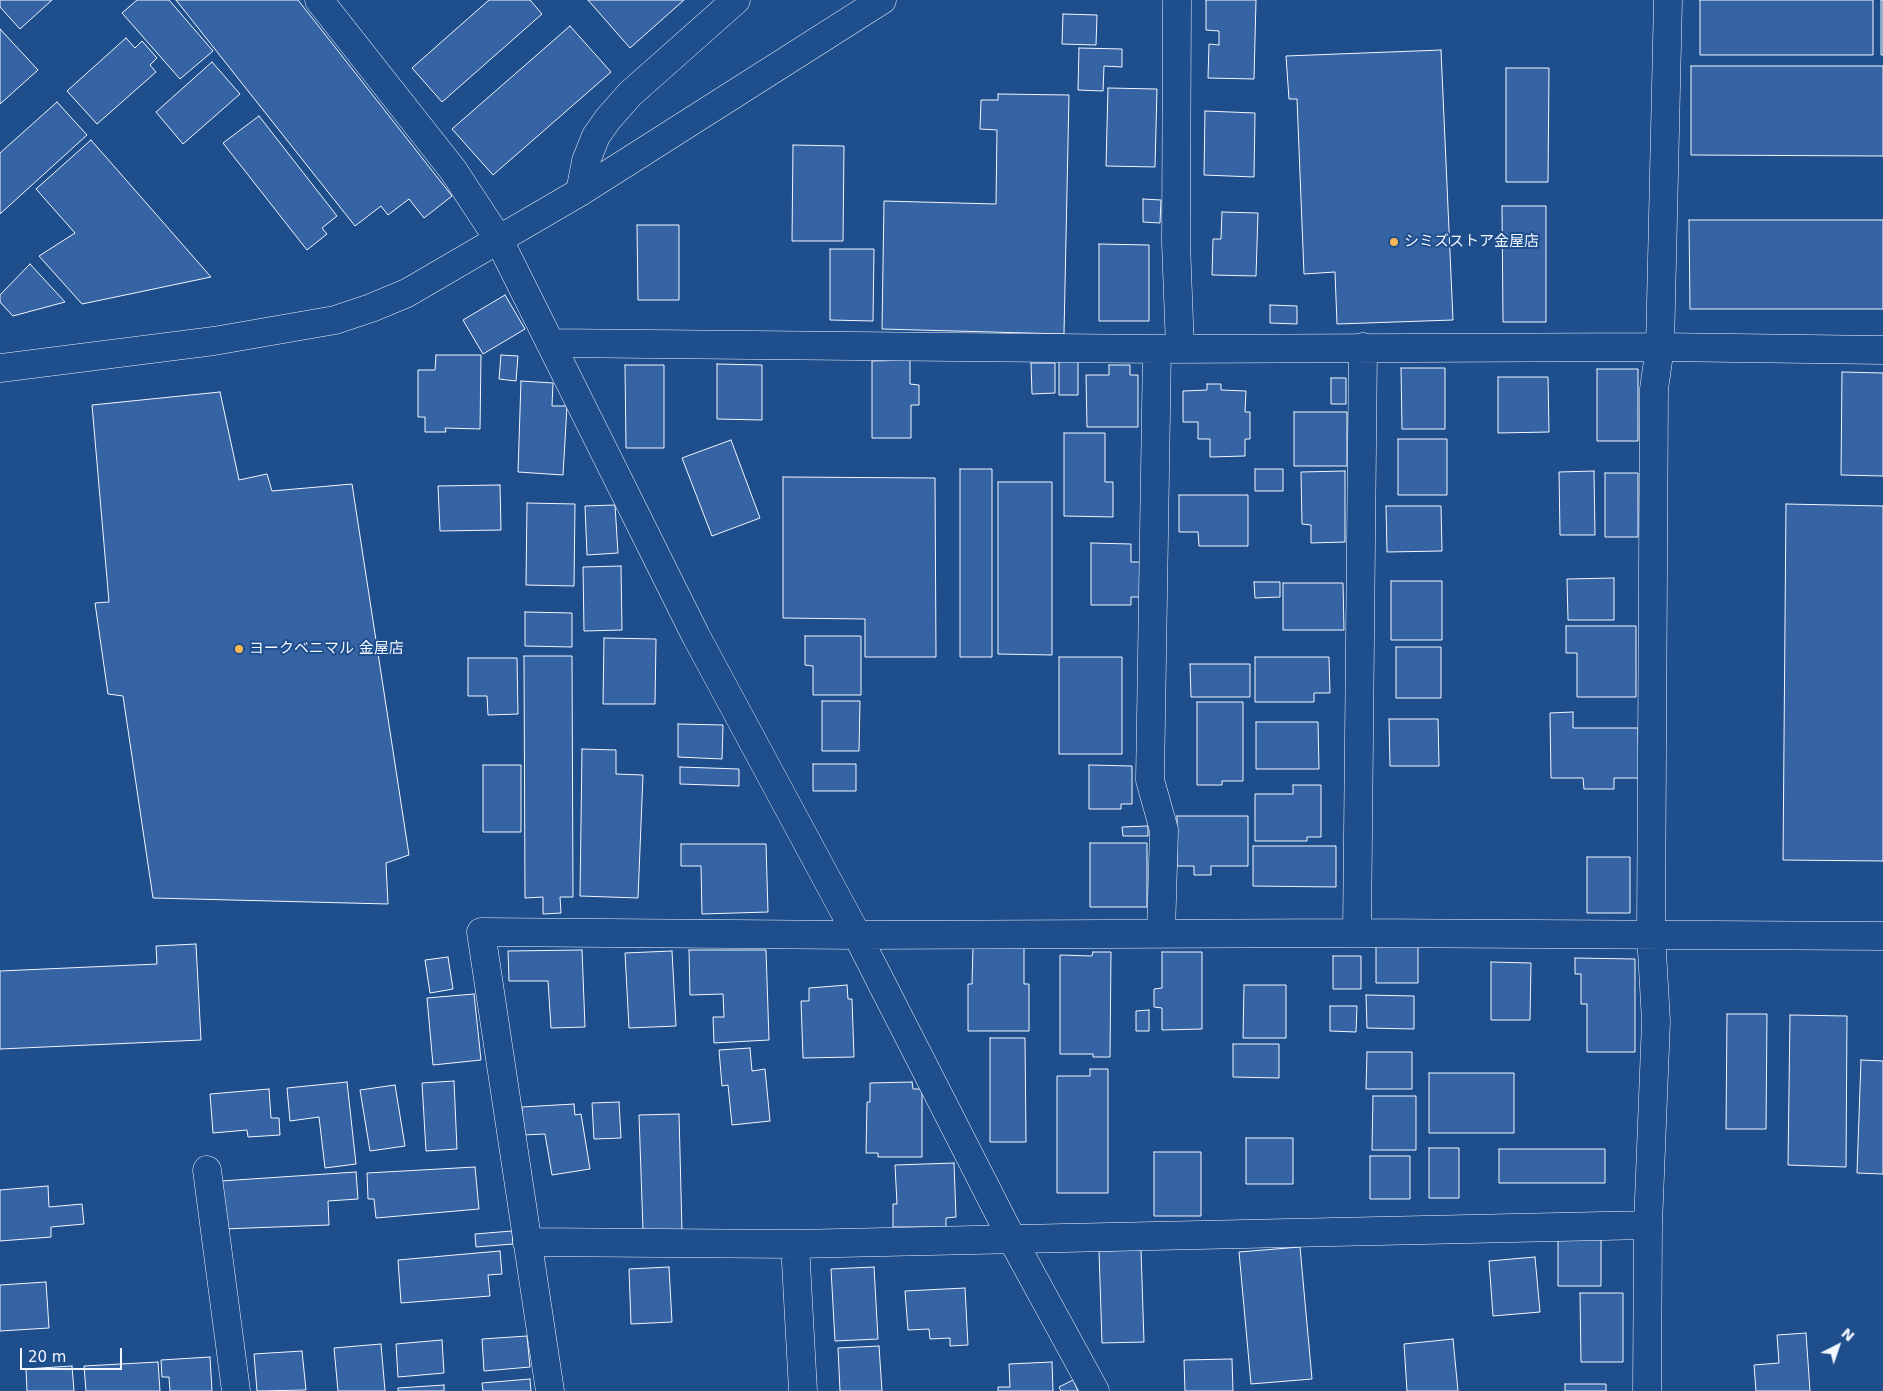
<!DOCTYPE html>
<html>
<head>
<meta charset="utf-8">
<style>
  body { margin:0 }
  #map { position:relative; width:1883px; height:1391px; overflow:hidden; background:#1f4e8c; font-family:"DejaVu Sans",sans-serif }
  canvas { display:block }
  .north { position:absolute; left:1813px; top:1321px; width:50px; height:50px; -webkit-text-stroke:4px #1f4e8c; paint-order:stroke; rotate:41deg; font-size:14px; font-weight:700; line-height:20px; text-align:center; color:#f2f6ff }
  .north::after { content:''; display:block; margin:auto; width:18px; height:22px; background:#f2f6ff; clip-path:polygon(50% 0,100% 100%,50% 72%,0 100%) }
  .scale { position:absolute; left:20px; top:1348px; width:102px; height:22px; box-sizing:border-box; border:2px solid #f2f6ff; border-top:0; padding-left:6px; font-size:15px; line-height:18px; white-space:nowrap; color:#f2f6ff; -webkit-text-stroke:4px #1f4e8c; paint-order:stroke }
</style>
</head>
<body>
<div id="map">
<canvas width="1883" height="1391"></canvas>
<div class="north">N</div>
<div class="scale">20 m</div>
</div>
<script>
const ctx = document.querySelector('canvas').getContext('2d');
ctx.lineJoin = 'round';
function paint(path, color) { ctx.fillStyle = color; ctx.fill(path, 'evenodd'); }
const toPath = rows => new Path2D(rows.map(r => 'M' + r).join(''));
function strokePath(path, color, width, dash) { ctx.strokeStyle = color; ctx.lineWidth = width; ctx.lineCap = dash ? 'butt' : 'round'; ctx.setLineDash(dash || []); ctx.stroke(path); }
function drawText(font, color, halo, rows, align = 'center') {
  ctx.font = font + ' "DejaVu Sans","Noto Sans JP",sans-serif'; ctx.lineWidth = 4; ctx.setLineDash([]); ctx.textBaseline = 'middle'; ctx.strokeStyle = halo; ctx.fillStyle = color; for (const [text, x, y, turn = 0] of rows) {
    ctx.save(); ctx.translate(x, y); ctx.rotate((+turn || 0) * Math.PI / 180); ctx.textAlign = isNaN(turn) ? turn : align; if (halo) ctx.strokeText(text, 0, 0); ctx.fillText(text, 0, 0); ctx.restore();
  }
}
const building = toPath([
  [0,0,52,0,20,29,0,7,0,0],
  [137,0,169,0,213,51,180,79,122,13,137,0],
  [176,0,298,0,452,196,424,218,409,199,388,215,381,206,355,226,176,0],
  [489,0,530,0,542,14,442,102,412,68,489,0],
  [588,0,684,0,630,48,588,0],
  [1206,0,1256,0,1254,79,1208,78,1209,44,1219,45,1219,31,1206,30,1206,0],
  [1700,0,1873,0,1873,55,1700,55,1700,0],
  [1881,0,1883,0,1883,55,1881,55,1881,0],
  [1063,14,1097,15,1096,45,1062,44,1063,14],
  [570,26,611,72,493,175,452,129,570,26],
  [0,29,38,70,0,104,0,29],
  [126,38,135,48,142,41,157,58,150,65,156,72,97,124,67,91,126,38],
  [1079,48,1122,49,1122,67,1104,66,1103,91,1078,90,1079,48],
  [1441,50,1453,320,1337,324,1335,272,1304,274,1297,99,1289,99,1286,56,1441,50],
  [212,62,240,94,183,144,156,112,212,62],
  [1691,66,1883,66,1883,156,1691,155,1691,66],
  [1506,68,1549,68,1548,182,1506,182,1506,68],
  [1108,88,1157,89,1155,167,1106,166,1108,88],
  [998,94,1069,95,1064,334,882,329,884,201,996,204,997,130,980,129,981,100,998,100,998,94],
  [57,102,87,135,0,214,0,153,57,102],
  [1205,111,1255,113,1254,177,1204,175,1205,111],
  [259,116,337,216,322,228,327,234,307,250,223,143,259,116],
  [91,140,211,277,82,304,39,256,75,233,36,189,91,140],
  [793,145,844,146,843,241,792,241,793,145],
  [1143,199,1161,200,1160,223,1143,222,1143,199],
  [1502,206,1546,206,1546,322,1503,322,1502,206],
  [1222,212,1258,213,1256,276,1212,275,1213,239,1221,239,1222,212],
  [1689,220,1883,220,1883,309,1690,309,1689,220],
  [637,225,679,225,679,300,638,300,637,225],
  [1099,244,1149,245,1149,321,1099,321,1099,244],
  [830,249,874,249,873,321,830,320,830,249],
  [30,264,65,302,13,316,0,302,0,295,30,264],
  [505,295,525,329,483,354,463,320,505,295],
  [1270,305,1297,306,1297,324,1270,323,1270,305],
  [436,355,481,355,480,429,445,428,446,432,425,432,425,417,418,417,418,370,435,370,436,355],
  [501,355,518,356,516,381,499,379,501,355],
  [910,360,910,384,919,385,919,405,911,405,911,438,872,438,872,361,910,360],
  [1059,361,1078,361,1078,395,1059,395,1059,361],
  [1031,363,1055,363,1055,393,1032,394,1031,363],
  [717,364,762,365,762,420,717,419,717,364],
  [625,365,664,365,664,448,626,448,625,365],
  [1109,365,1130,365,1130,375,1138,375,1138,427,1087,427,1086,375,1109,375,1109,365],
  [1401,368,1445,368,1445,429,1402,429,1401,368],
  [1597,369,1638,369,1638,441,1597,441,1597,369],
  [1842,372,1883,373,1883,476,1841,475,1842,372],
  [1498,377,1548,377,1549,432,1498,433,1498,377],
  [1331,378,1346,378,1346,404,1331,404,1331,378],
  [521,381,553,383,552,406,567,406,563,475,518,472,521,381],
  [1207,384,1221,384,1221,390,1246,391,1245,412,1250,412,1250,439,1245,439,1245,456,1210,457,1210,439,1198,439,1198,422,1183,422,1183,391,1207,390,1207,384],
  [220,392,239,480,267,474,272,491,352,484,409,855,386,863,388,904,153,898,123,696,108,694,95,603,109,602,92,405,220,392],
  [1294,412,1347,412,1347,466,1294,466,1294,412],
  [1064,433,1105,433,1105,482,1113,482,1113,517,1064,516,1064,433],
  [1398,439,1447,439,1447,495,1398,495,1398,439],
  [731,440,760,518,712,536,682,458,731,440],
  [960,469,992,469,992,657,960,657,960,469],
  [1255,469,1283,469,1283,491,1255,491,1255,469],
  [1345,471,1345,542,1311,543,1311,525,1302,524,1301,472,1345,471],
  [1594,471,1595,535,1560,535,1559,472,1594,471],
  [1605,473,1638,473,1638,537,1605,537,1605,473],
  [783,477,935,478,936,657,865,657,865,619,783,618,783,477],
  [998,482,1052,482,1052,655,998,654,998,482],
  [500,485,501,530,440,531,438,486,500,485],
  [1179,495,1248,495,1248,546,1199,546,1198,532,1179,532,1179,495],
  [527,503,575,504,574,586,526,585,527,503],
  [1786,504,1883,506,1883,861,1783,860,1786,504],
  [615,505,618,553,587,555,585,506,615,505],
  [1386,506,1441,506,1442,551,1387,552,1386,506],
  [1091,543,1131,544,1131,562,1141,562,1141,597,1131,597,1131,605,1091,605,1091,543],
  [621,566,622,630,584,631,583,567,621,566],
  [1614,578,1614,620,1568,620,1567,579,1614,578],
  [1391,581,1442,581,1442,640,1391,640,1391,581],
  [1254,582,1280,582,1280,597,1255,598,1254,582],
  [1283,583,1343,583,1344,630,1283,630,1283,583],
  [525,612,572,613,572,647,525,646,525,612],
  [1566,626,1636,626,1636,697,1577,697,1577,653,1566,653,1566,626],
  [805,636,861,636,861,695,813,695,813,666,805,665,805,636],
  [604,638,656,639,655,704,603,704,604,638],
  [1396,647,1441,647,1441,698,1396,698,1396,647],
  [524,656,572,656,573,897,560,897,561,913,543,914,543,897,525,898,524,656],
  [1059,657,1122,657,1122,754,1059,754,1059,657],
  [1255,657,1329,657,1330,693,1314,693,1314,702,1255,702,1255,657],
  [468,658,517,658,518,714,488,715,487,696,468,696,468,658],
  [1190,664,1250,664,1250,697,1191,697,1190,664],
  [822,701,860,701,859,751,822,751,822,701],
  [1197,702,1243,702,1243,781,1222,781,1222,785,1197,785,1197,702],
  [1573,712,1573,728,1638,728,1639,778,1614,778,1614,789,1584,789,1583,778,1551,778,1550,713,1573,712],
  [1389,719,1438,719,1439,766,1390,766,1389,719],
  [1256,722,1318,722,1319,769,1256,769,1256,722],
  [678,724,723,725,722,759,678,757,678,724],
  [582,749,616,750,616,774,643,775,638,898,580,896,582,749],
  [813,764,856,764,856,791,813,791,813,764],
  [483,765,521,765,521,832,483,832,483,765],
  [1089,765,1132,766,1132,804,1121,804,1121,809,1089,809,1089,765],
  [680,767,739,769,739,786,680,784,680,767],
  [1293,785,1321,785,1321,837,1307,837,1307,841,1255,841,1255,794,1293,794,1293,785],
  [1177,816,1248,816,1248,866,1211,866,1211,875,1194,875,1194,866,1177,866,1177,816],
  [1148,826,1148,836,1123,836,1122,827,1148,826],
  [1090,843,1147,843,1147,907,1090,907,1090,843],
  [681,844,766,844,768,912,702,914,701,866,681,866,681,844],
  [1253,846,1336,846,1336,887,1253,886,1253,846],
  [1587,857,1630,857,1630,913,1587,913,1587,857],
  [196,944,201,1040,0,1049,0,971,157,964,156,946,196,944],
  [1376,944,1418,944,1418,983,1376,983,1376,944],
  [973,947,1024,947,1024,984,1029,984,1029,1031,968,1031,968,984,972,984,973,947],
  [582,950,585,1027,551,1028,548,981,509,981,508,951,582,950],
  [689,950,766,950,769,1040,714,1043,713,1017,724,1017,723,994,690,995,689,950],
  [672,951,676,1026,629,1028,625,953,672,951],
  [1093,952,1111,952,1110,1057,1093,1057,1093,1054,1060,1054,1060,955,1092,956,1093,952],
  [1162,952,1202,952,1202,1029,1162,1030,1162,1008,1154,1007,1154,989,1162,988,1162,952],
  [1333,956,1361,956,1361,989,1333,989,1333,956],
  [448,957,453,989,430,993,425,960,448,957],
  [1575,958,1635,959,1635,1052,1587,1052,1587,1004,1581,1004,1581,974,1575,974,1575,958],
  [1491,962,1531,963,1530,1020,1491,1020,1491,962],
  [847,985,848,999,852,999,854,1057,803,1058,801,1001,809,1001,809,988,847,985],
  [1244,985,1286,985,1286,1038,1243,1038,1244,985],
  [474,994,481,1060,433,1065,427,998,474,994],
  [1366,995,1414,996,1414,1029,1367,1028,1366,995],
  [1330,1006,1357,1006,1356,1032,1330,1031,1330,1006],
  [1149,1010,1149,1031,1136,1031,1136,1011,1149,1010],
  [1727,1014,1767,1014,1766,1129,1726,1129,1727,1014],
  [1790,1015,1847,1016,1846,1167,1788,1165,1790,1015],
  [990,1038,1025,1038,1026,1142,990,1142,990,1038],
  [1233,1044,1279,1044,1279,1078,1233,1077,1233,1044],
  [750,1048,752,1071,765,1069,770,1121,732,1125,728,1085,722,1086,719,1050,750,1048],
  [1367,1052,1412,1052,1412,1089,1366,1089,1367,1052],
  [1861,1060,1883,1061,1883,1174,1857,1173,1861,1060],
  [1090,1069,1108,1069,1108,1193,1057,1193,1057,1076,1090,1076,1090,1069],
  [1429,1073,1514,1073,1514,1133,1429,1133,1429,1073],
  [454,1081,457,1149,426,1151,422,1083,454,1081],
  [347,1082,356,1164,325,1168,319,1117,290,1121,287,1088,347,1082],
  [912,1082,913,1089,922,1089,922,1157,878,1157,878,1153,866,1153,867,1102,870,1102,870,1083,912,1082],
  [395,1085,405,1146,370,1151,360,1090,395,1085],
  [269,1089,271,1118,279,1118,280,1135,248,1137,247,1130,213,1133,210,1094,269,1089],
  [1373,1096,1416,1096,1416,1150,1372,1150,1373,1096],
  [619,1102,621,1138,594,1139,592,1103,619,1102],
  [574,1104,575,1115,581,1114,590,1169,552,1175,545,1134,523,1135,522,1107,574,1104],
  [679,1114,682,1231,643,1231,639,1115,679,1114],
  [1246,1138,1293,1138,1293,1184,1246,1184,1246,1138],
  [1429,1148,1459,1148,1459,1198,1429,1198,1429,1148],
  [1499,1149,1605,1149,1605,1183,1499,1183,1499,1149],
  [1154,1152,1201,1152,1201,1216,1154,1216,1154,1152],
  [1370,1156,1410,1156,1410,1199,1370,1199,1370,1156],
  [954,1163,956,1217,946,1218,946,1227,893,1227,893,1204,897,1204,895,1165,954,1163],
  [475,1167,479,1209,376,1218,374,1199,368,1199,367,1173,475,1167],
  [356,1172,358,1199,328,1201,329,1225,223,1229,221,1181,356,1172],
  [48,1186,49,1207,82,1204,84,1224,51,1227,51,1237,0,1241,0,1190,48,1186],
  [512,1231,513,1244,476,1247,475,1234,512,1231],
  [1558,1232,1601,1232,1601,1286,1558,1286,1558,1232],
  [1300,1247,1312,1379,1251,1384,1239,1252,1300,1247],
  [1141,1250,1144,1342,1102,1343,1099,1251,1141,1250],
  [500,1251,502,1274,488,1275,490,1296,401,1303,398,1260,500,1251],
  [1535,1257,1540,1312,1493,1316,1489,1261,1535,1257],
  [669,1267,672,1322,631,1324,629,1269,669,1267],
  [874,1267,878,1339,835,1341,831,1269,874,1267],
  [46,1282,49,1328,0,1331,0,1285,46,1282],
  [965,1288,968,1345,950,1346,950,1338,930,1339,929,1329,908,1330,905,1291,965,1288],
  [1580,1293,1623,1293,1623,1362,1581,1362,1580,1293],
  [1806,1333,1810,1391,1756,1391,1754,1365,1779,1363,1777,1335,1806,1333],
  [527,1336,530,1367,484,1371,482,1339,527,1336],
  [1453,1339,1458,1391,1407,1391,1404,1344,1453,1339],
  [442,1340,444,1373,398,1377,396,1344,442,1340],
  [381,1344,385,1391,338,1391,334,1348,381,1344],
  [879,1346,882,1391,840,1391,838,1348,879,1346],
  [302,1351,306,1390,257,1391,254,1354,302,1351],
  [210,1357,212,1391,170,1391,169,1377,162,1377,161,1360,210,1357],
  [1232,1359,1233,1391,1185,1391,1184,1360,1232,1359],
  [158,1362,160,1391,86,1391,84,1366,158,1362],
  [1052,1362,1053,1391,998,1391,998,1387,1010,1387,1009,1364,1052,1362],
  [72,1366,74,1391,27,1391,26,1369,72,1366],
  [530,1379,531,1391,483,1391,482,1383,530,1379],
  [1073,1380,1078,1391,1061,1391,1059,1387,1073,1380],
  [1565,1384,1606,1384,1606,1391,1565,1391,1565,1384],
  [444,1385,444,1391,398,1391,398,1388,444,1385]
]);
paint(building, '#3563a3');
strokePath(building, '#f2f6ff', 1);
const street = toPath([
  [319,0,453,170,499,240,696,636,857,935,1012,1239,1095,1391],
  [1177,0,1176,243,1180,348],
  [580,192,586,161,596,136,608,119,630,94,736,0],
  [550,343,1157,349,1660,347,1883,350],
  [1157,349,1150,780,1164,830,1161,933],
  [1357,933,1363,347],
  [207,1170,236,1391],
  [527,1242,795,1244,1648,1225],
  [795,1244,803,1391],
  [550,1391,481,932,857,935,1357,933,1883,936],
  [1647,1391,1648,1225,1656,1021,1651,934,1654,389,1660,347,1668,0]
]);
const secondary = toPath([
  [0,368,214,341,335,320,371,308,407,293,580,192,882,0]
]);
strokePath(street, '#f2f6ff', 29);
strokePath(secondary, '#f2f6ff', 29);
strokePath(street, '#1f4e8c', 28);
strokePath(secondary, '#1f4e8c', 28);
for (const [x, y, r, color] of [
  [1394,242,5,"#ffb74d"],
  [239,649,5,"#ffb74d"]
]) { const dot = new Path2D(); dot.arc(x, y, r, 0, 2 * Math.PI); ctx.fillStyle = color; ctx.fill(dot); strokePath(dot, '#1f4e8c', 2); }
drawText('15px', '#f2f6ff', '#1f4e8c', [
  ["シミズストア金屋店",1404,242],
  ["ヨークベニマル 金屋店",249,649]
], 'left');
</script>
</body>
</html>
